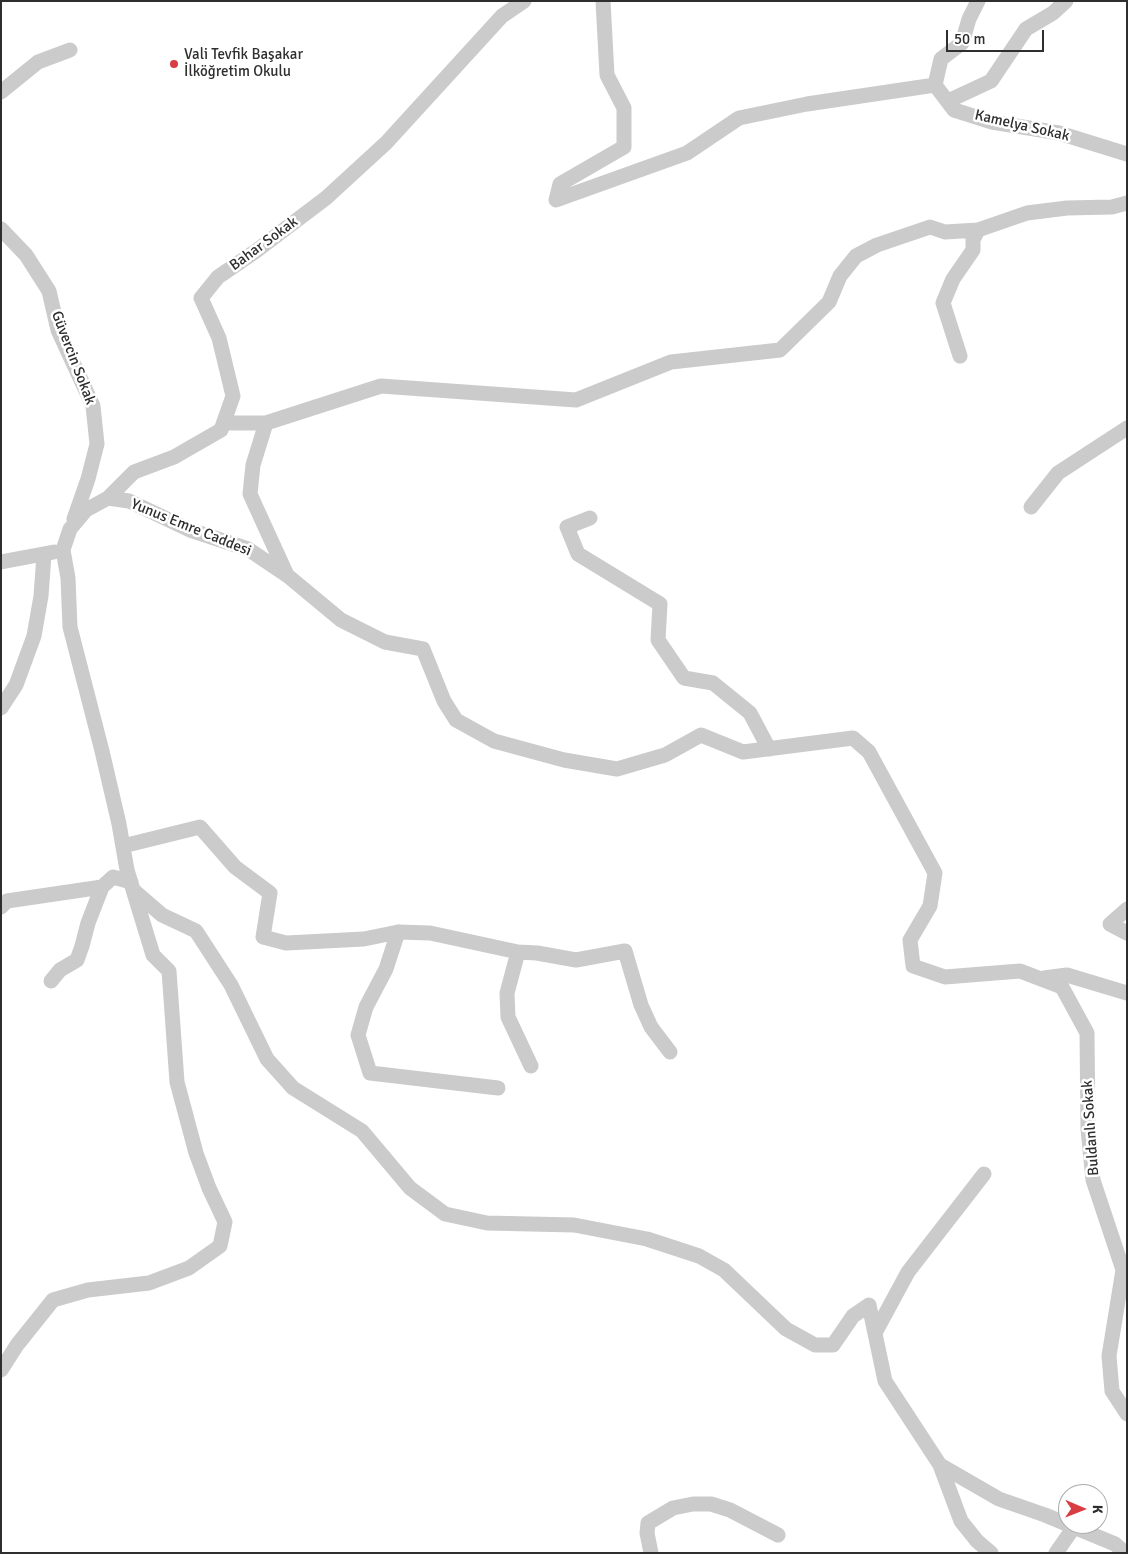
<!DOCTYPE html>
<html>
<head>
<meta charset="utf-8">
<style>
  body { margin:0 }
  #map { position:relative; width:1128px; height:1554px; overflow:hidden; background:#fff; font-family:Signika,sans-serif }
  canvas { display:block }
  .frame { position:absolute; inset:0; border:2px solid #2e2e2e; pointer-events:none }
  .north { position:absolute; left:1058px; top:1484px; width:50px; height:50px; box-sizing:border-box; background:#fff; border:1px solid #ababab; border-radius:50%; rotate:91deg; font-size:14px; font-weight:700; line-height:20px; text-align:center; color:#2e2e2e }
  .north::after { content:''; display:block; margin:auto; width:18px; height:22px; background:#d73d41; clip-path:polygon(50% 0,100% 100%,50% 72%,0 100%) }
  .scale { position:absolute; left:946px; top:30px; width:98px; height:22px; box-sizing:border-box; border:2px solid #2e2e2e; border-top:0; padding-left:6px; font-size:15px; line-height:18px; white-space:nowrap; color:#2e2e2e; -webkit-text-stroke:4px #fff; paint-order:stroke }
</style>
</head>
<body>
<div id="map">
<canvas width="1128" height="1554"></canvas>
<div class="frame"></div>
<div class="north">K</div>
<div class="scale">50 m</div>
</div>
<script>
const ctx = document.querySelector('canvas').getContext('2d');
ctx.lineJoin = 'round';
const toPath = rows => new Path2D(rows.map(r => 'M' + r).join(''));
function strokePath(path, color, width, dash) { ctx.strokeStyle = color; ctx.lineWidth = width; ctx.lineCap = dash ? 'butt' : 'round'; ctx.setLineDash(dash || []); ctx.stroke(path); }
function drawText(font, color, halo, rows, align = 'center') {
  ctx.font = font + ' Signika,sans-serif'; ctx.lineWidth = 5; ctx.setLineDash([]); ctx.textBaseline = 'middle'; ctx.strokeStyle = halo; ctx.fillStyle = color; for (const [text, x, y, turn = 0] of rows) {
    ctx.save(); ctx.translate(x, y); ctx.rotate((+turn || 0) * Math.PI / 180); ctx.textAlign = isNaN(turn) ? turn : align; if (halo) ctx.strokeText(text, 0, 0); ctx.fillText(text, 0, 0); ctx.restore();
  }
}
strokePath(toPath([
  [603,1,607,75,624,108,624,147,560,184,556,200,687,153,739,118,807,104,935,85],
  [978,1,969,19,962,43,941,59,935,85,954,110,992,122,1059,133,1127,154],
  [1,92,38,62,70,50],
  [948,101,991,81,1026,29,1053,13,1066,1],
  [1,229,26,255,49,291,58,330,93,406,97,444,88,479,74,519],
  [960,356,943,303,953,279,973,250,973,240,978,230,1027,213,1067,208,1112,207,1127,203],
  [224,423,266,423],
  [108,498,134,472,174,457,221,430,233,396,219,338,201,298,218,277,256,251,326,198,386,143,502,16,524,1],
  [1031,507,1058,473,1127,428],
  [590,518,567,527,578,554,660,604,658,640,684,678,713,683,750,713,769,749],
  [1,562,54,552],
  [287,575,250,494,253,465,266,423,381,386,576,400,671,362,780,350,829,302,840,276,856,256,877,245,930,227,945,232,978,230],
  [1,708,16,685,34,636,41,596,44,555],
  [123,846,200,827,235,867,270,893,263,937,286,943,364,939,398,932,430,933,518,952,537,953,576,960,625,951,641,1005,651,1027,670,1052],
  [133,890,162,915,196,931,231,985,267,1059,293,1088,362,1131,410,1188,445,1214,487,1223,574,1225,647,1239,699,1256,724,1270,786,1329,815,1345,833,1345,853,1316,869,1305,885,1381,940,1465,999,1499,1045,1515,1115,1544,1125,1553],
  [1,907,7,901,102,887],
  [1127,909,1110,924,1127,933],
  [398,932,386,969,366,1007,358,1035,370,1073,498,1088],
  [518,952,507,993,508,1017,531,1066],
  [1044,978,1067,975,1127,993],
  [51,981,60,970,77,960,82,946,88,923,102,887,113,877,131,882],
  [875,1333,908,1272,984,1174],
  [1,1370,17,1345,53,1300,88,1290,149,1283,189,1268,220,1246,225,1222,209,1188,196,1153,177,1082,169,971,153,955,127,870,119,824,102,751,70,627,68,578,63,550,70,529,86,510,108,498,129,501,190,530,248,549,288,576,341,620,385,642,423,649,444,701,456,720,494,741,564,760,617,769,665,755,701,735,743,752,853,738,869,752,935,873,930,906,910,940,913,966,945,977,1020,971,1062,987,1087,1033,1088,1129,1093,1180,1123,1270,1109,1356,1112,1391,1127,1414],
  [940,1465,961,1521,977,1541,991,1553],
  [651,1553,647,1533,648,1523,673,1508,693,1504,711,1504,730,1510,778,1535],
  [1056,1553,1074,1527]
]), '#cbcbcb', 15);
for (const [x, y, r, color] of [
  [174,64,5,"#d73d41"]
]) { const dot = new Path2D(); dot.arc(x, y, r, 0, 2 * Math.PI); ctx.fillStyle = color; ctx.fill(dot); strokePath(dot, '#fff', 2); }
drawText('15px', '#2e2e2e', '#fff', [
  ["Vali Tevfik Başakar",184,55],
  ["İlköğretim Okulu",184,72]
], 'left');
drawText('15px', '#2e2e2e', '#fff', [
  ["Kamelya Sokak",1022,126,13],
  ["Bahar Sokak",264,244,-36],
  ["Güvercin Sokak",73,358,69],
  ["Yunus Emre Caddesi",191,528,22],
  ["Buldanlı Sokak",1091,1128,-94]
]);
</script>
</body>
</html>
